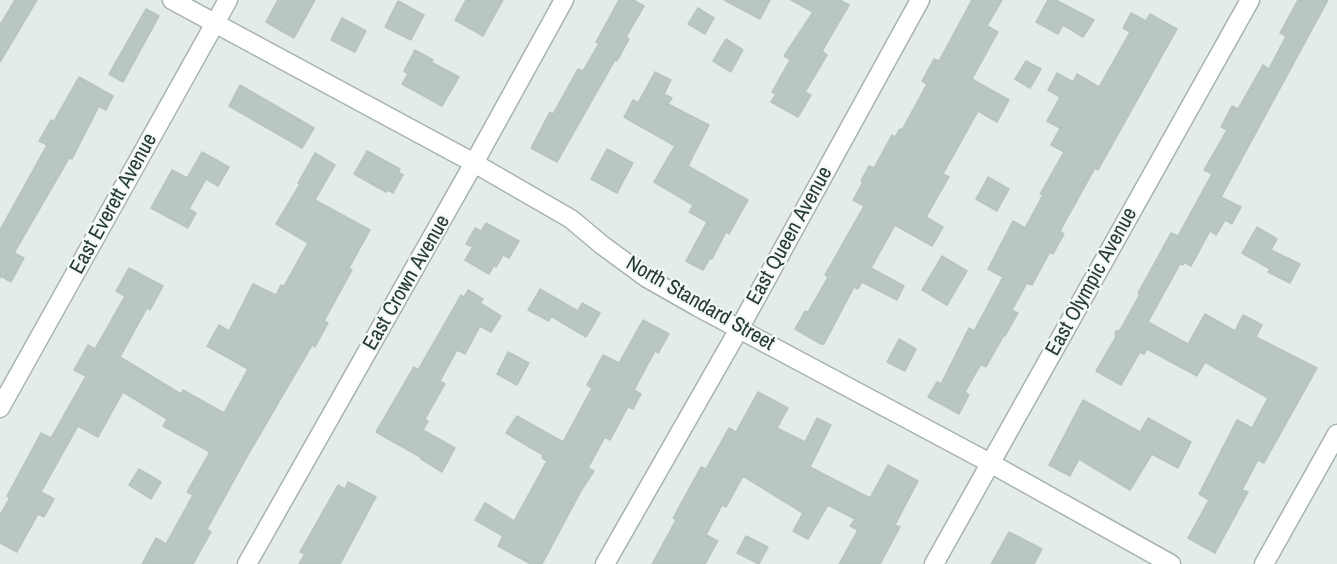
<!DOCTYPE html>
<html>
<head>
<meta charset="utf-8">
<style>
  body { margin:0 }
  canvas { display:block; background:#e4ece8 }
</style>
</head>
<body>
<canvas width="1337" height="564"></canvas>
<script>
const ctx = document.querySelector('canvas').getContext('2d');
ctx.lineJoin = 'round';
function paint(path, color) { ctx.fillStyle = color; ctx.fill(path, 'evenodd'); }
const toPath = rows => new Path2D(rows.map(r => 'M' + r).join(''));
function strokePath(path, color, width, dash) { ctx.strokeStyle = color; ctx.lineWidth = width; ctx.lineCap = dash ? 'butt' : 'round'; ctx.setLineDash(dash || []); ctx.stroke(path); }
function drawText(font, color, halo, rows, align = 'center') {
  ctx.font = font + ' "Archivo Narrow",sans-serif'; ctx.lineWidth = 4.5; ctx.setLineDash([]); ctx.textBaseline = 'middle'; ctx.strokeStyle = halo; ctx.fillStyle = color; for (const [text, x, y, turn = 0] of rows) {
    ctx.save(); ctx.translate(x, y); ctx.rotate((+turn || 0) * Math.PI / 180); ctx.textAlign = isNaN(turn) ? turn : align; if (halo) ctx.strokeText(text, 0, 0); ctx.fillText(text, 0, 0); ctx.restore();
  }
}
const building = toPath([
  [15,0,37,0,0,62,0,25,15,0],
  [278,0,315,0,294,38,266,22,278,0],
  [466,0,503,0,483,36,455,20,466,0],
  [619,0,633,0,644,6,626,37,629,39,617,61,615,60,557,162,531,148,550,112,553,114,578,69,583,71,599,43,596,42,619,0],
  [724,0,770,0,760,19,724,0],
  [791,0,840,0,849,5,822,51,827,55,805,92,811,95,798,117,771,102,776,94,772,92,790,60,784,56,813,12,791,0],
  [972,0,1002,0,987,26,998,32,972,79,1009,100,997,122,978,111,943,174,949,177,926,217,943,227,932,246,895,225,871,268,904,286,897,300,862,282,858,289,854,287,824,344,821,344,795,329,805,311,808,312,828,277,825,275,864,206,853,200,863,182,861,181,869,166,874,168,892,135,895,137,900,129,902,130,927,84,922,81,934,59,939,61,972,0],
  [1048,0,1056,0,1094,20,1083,37,1063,25,1058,34,1036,22,1048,0],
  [1298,0,1328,0,1221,197,1241,207,1232,224,1225,220,1216,235,1210,231,1191,266,1184,262,1183,265,1180,264,1148,322,1188,344,1205,314,1235,331,1243,315,1262,325,1256,337,1317,368,1264,463,1258,460,1242,490,1248,492,1215,553,1188,538,1209,500,1199,494,1237,420,1252,428,1268,398,1205,362,1197,376,1147,349,1144,354,1140,352,1121,385,1096,371,1116,337,1115,332,1120,330,1140,294,1138,293,1171,233,1178,236,1212,174,1204,170,1227,130,1221,127,1232,106,1238,109,1263,65,1269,69,1286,36,1280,33,1298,0],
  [398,1,424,15,411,40,385,27,398,1],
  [698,8,714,18,705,34,688,24,698,8],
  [146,9,159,16,123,82,109,74,146,9],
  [1131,13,1146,21,1150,14,1177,29,1098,170,1095,168,1060,231,1064,234,1053,254,1050,252,1032,285,1027,283,1012,310,1018,313,1005,336,1004,335,986,367,981,364,965,392,969,395,959,414,928,397,937,382,941,384,969,328,974,331,1003,277,988,269,1013,221,1025,228,1043,195,1040,194,1064,152,1051,145,1060,128,1047,121,1060,97,1048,90,1057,73,1073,82,1077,74,1099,87,1130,32,1123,28,1131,13],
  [342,18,366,31,355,52,331,40,342,18],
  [726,39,743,50,731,72,713,61,726,39],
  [415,50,433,60,431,62,459,77,442,106,402,84,408,74,404,71,415,50],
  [1026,61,1041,69,1030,88,1015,79,1026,61],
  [655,72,671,80,664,94,672,98,668,104,709,125,688,166,748,200,729,234,726,232,712,259,710,258,703,270,686,261,707,222,689,212,693,205,654,182,675,146,624,117,633,100,638,103,655,72],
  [79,77,113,96,106,110,99,106,72,159,69,158,14,253,24,258,11,282,1,276,0,278,0,230,47,145,39,141,51,120,54,121,79,77],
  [240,85,314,128,302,148,229,106,240,85],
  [607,149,633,163,617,193,591,179,607,149],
  [367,151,400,169,398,172,403,175,393,193,388,190,386,192,354,174,367,151],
  [202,152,229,167,218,186,206,179,189,209,196,213,188,228,151,208,172,170,187,178,202,152],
  [315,153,335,165,315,200,370,230,349,268,352,270,324,321,328,323,315,347,312,345,249,453,207,529,211,532,193,564,142,564,156,538,166,544,193,495,187,492,210,452,163,426,167,419,123,392,98,437,78,426,41,492,54,499,44,517,38,514,17,552,0,543,0,515,10,498,7,496,41,433,51,438,86,376,74,370,88,345,95,349,125,296,116,291,129,268,163,286,150,310,147,308,120,357,181,394,183,390,224,413,248,369,207,346,219,325,229,331,253,284,276,295,281,285,284,286,308,243,276,224,300,184,298,183,315,153],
  [988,177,1009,189,997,211,976,199,988,177],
  [486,223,519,241,509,258,503,255,496,267,494,265,489,274,465,260,473,247,466,244,475,228,481,231,486,223],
  [1257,227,1277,239,1271,250,1300,264,1290,283,1268,272,1270,269,1242,253,1257,227],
  [942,256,967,271,947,305,922,290,942,256],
  [540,289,578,311,582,303,600,313,586,337,551,316,549,321,528,310,540,289],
  [468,290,483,299,480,303,501,316,491,332,480,326,465,354,457,350,440,381,445,384,425,419,428,421,423,430,455,448,442,472,421,459,422,458,376,432,414,367,418,370,461,295,464,297,468,290],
  [643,320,669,334,658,353,655,351,634,390,641,394,633,409,628,407,610,440,605,437,588,468,594,471,581,491,542,564,531,564,498,546,503,536,475,520,485,503,514,521,547,461,542,458,543,455,506,433,517,416,563,442,592,388,587,385,603,355,619,363,643,320],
  [899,339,916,349,905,371,887,362,899,339],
  [508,352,529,363,517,385,497,374,508,352],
  [758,392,788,408,777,428,805,442,817,418,831,425,810,467,870,498,888,465,918,481,895,525,900,527,880,564,839,564,858,530,850,526,855,519,828,505,808,539,793,531,803,513,743,476,726,507,722,505,706,535,718,541,705,564,652,564,676,520,673,518,701,467,706,469,729,428,736,432,758,392],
  [1083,400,1140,432,1148,418,1191,442,1178,468,1152,454,1130,490,1079,459,1070,476,1049,465,1083,400],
  [139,469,161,482,151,499,129,485,139,469],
  [348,482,376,497,340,564,299,564,305,554,300,552,338,485,345,489,348,482],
  [1009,532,1042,549,1034,564,991,564,1009,532],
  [746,536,768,547,759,564,737,553,746,536]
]);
paint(building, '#b9c6c1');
strokePath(building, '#b7c5be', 1.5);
const street = toPath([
  [172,0,474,163,571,219,602,245,647,278,698,307,990,463,1171,564],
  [0,408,228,0],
  [247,564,474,163,564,0],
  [605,564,739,329,920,0],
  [934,564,1250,0],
  [1264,564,1337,434]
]);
strokePath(street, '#a7b3ae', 21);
strokePath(street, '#fff', 18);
drawText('21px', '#253b34', '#f4f8f6', [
  ["East Everett Avenue",114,204,-61],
  ["East Queen Avenue",790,236,-61],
  ["East Olympic Avenue",1092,282,-61],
  ["East Crown Avenue",407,283,-60],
  ["North Standard Street",700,304,30]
]);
</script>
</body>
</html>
